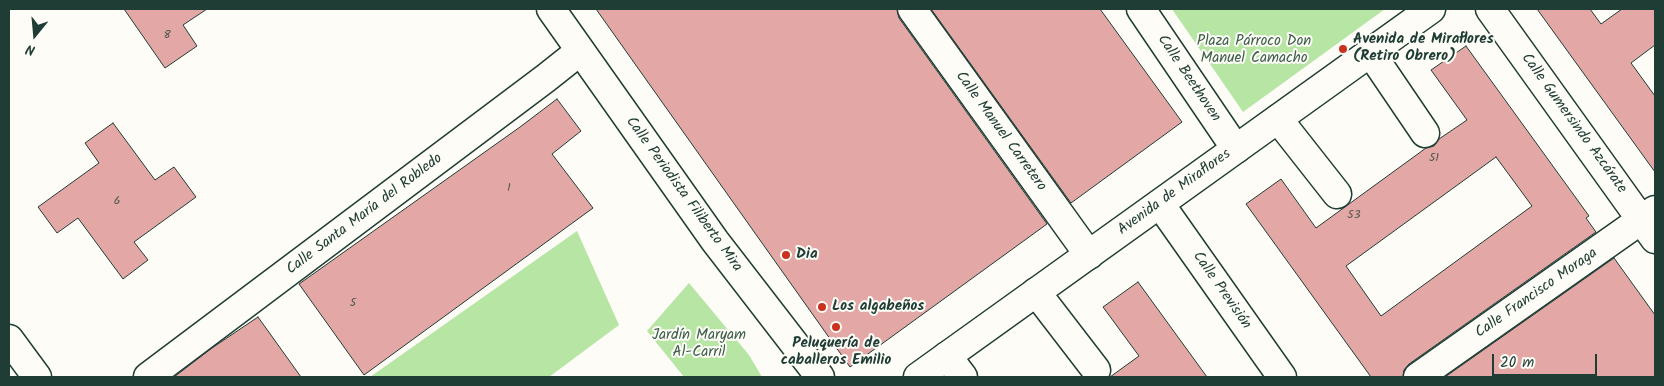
<!DOCTYPE html>
<html>
<head>
<meta charset="utf-8">
<style>
  body { margin:0 }
  #map { position:relative; width:1664px; height:386px; overflow:hidden; background:#fdfcf7; font-family:Kalam,sans-serif }
  canvas { display:block }
  .frame { position:absolute; inset:0; border:10px solid #1f3d34; pointer-events:none }
  .north { position:absolute; left:10px; top:10px; width:50px; height:50px; -webkit-text-stroke:4px #fdfcf7; paint-order:stroke; rotate:197deg; font-size:14px; font-weight:700; line-height:20px; text-align:center; color:#1f3d34 }
  .north::after { content:''; display:block; margin:auto; width:18px; height:22px; background:#1f3d34; clip-path:polygon(50% 0,100% 100%,50% 72%,0 100%) }
  .scale { position:absolute; left:1492px; top:354px; width:105px; height:22px; box-sizing:border-box; border:2px solid #1f3d34; border-top:0; padding-left:6px; font-size:15px; line-height:18px; white-space:nowrap; color:#1f3d34; -webkit-text-stroke:4px #fdfcf7; paint-order:stroke }
</style>
</head>
<body>
<div id="map">
<canvas width="1664" height="386"></canvas>
<div class="frame"></div>
<div class="north">N</div>
<div class="scale">20 m</div>
</div>
<script>
const ctx = document.querySelector('canvas').getContext('2d');
ctx.lineJoin = 'round';
function paint(path, color) { ctx.fillStyle = color; ctx.fill(path, 'evenodd'); }
const toPath = rows => new Path2D(rows.map(r => 'M' + r).join(''));
function strokePath(path, color, width, dash) { ctx.strokeStyle = color; ctx.lineWidth = width; ctx.lineCap = dash ? 'butt' : 'round'; ctx.setLineDash(dash || []); ctx.stroke(path); }
function drawText(font, color, halo, rows, align = 'center') {
  ctx.font = font + ' Kalam,sans-serif'; ctx.lineWidth = 4; ctx.setLineDash([]); ctx.textBaseline = 'middle'; ctx.strokeStyle = halo; ctx.fillStyle = color; for (const [text, x, y, turn = 0] of rows) {
    ctx.save(); ctx.translate(x, y); ctx.rotate((+turn || 0) * Math.PI / 180); ctx.textAlign = isNaN(turn) ? turn : align; if (halo) ctx.strokeText(text, 0, 0); ctx.fillText(text, 0, 0); ctx.restore();
  }
}
paint(toPath([
  [1172,9,1385,9,1243,112],
  [577,231,619,325,549,377,370,377],
  [689,283,749,355,762,377,684,377,647,331]
]), '#b6e5a4');
const building = toPath([
  [124,9,207,9,183,25,197,46,165,68,124,9],
  [596,9,897,9,899,18,1047,224,850,367,596,9],
  [931,9,1100,9,1182,122,1071,203,931,9],
  [1537,9,1590,9,1601,24,1622,9,1655,9,1655,45,1631,63,1655,96,1655,172,1537,9],
  [1466,46,1589,216,1586,218,1596,232,1409,364,1404,370,1403,377,1371,377,1246,204,1281,179,1316,228,1426,148,1434,146,1439,139,1467,120,1431,70,1466,46],
  [1496,157,1532,206,1381,316,1346,266,1496,157],
  [557,99,581,131,552,154,593,208,364,375,299,284,520,127,557,99],
  [113,123,155,180,174,167,196,197,134,242,148,260,123,279,78,218,57,233,38,207,99,163,85,143,113,123],
  [1614,258,1655,315,1655,377,1445,377,1614,258],
  [1138,282,1207,377,1110,377,1139,356,1103,307,1138,282],
  [258,317,301,377,174,377,212,348,258,317]
]);
paint(building, '#e3a8a6');
strokePath(building, '#1f3d34', 1);
const pedestrian = toPath([
  [912,9,1089,255],
  [148,377,546,78,580,51]
]);
const minor = toPath([
  [551,9,715,241,820,377],
  [1141,9,1236,149],
  [1490,9,1655,239],
  [1370,52,1425,133],
  [1278,119,1337,194],
  [1160,204,1282,377],
  [1036,292,1096,370],
  [9,339,37,377],
  [947,356,963,377],
  [1418,377,1655,210]
]);
const tertiary = toPath([
  [918,377,1431,9]
]);
strokePath(pedestrian, '#1f3d34', 31);
strokePath(minor, '#1f3d34', 31);
strokePath(tertiary, '#1f3d34', 31);
strokePath(pedestrian, '#fdfcf7', 28);
strokePath(minor, '#fdfcf7', 28);
strokePath(tertiary, '#fdfcf7', 28);
for (const [x, y, r, color] of [
  [1343,49,5,"#c8321e"],
  [786,255,5,"#c8321e"],
  [822,307,5,"#c8321e"],
  [836,327,5,"#c8321e"]
]) { const dot = new Path2D(); dot.arc(x, y, r, 0, 2 * Math.PI); ctx.fillStyle = color; ctx.fill(dot); strokePath(dot, '#fdfcf7', 2); }
drawText('12px', '#505850', null, [
  ["8",167,36],
  ["51",1434,159],
  ["1",509,189],
  ["6",117,202],
  ["53",1354,216],
  ["5",353,304]
]);
drawText('bold 15px', '#1f3d34', '#fdfcf7', [
  ["Avenida de Miraflores",1353,40],
  ["(Retiro Obrero)",1353,57],
  ["Dia",796,255],
  ["Los algabeños",832,307],
  ["Peluquería de",836,344,"center"],
  ["caballeros Emilio",836,361,"center"]
], 'left');
drawText('15px', '#3d5f4a', '#fdfcf7', [
  ["Plaza Párroco Don",1254,42],
  ["Manuel Camacho",1254,59],
  ["Jardín Maryam",699,336],
  ["Al-Carril",699,353]
]);
drawText('15px', '#1f3d34', '#fdfcf7', [
  ["Calle Beethoven",1188,79,56],
  ["Calle Gumersindo Azcárate",1573,124,54],
  ["Calle Manuel Carretero",1000,132,54],
  ["Avenida de Miraflores",1175,193,-36],
  ["Calle Periodista Filiberto Mira",683,195,54],
  ["Calle Santa María del Robledo",365,215,-37],
  ["Calle Previsión",1221,291,55],
  ["Calle Francisco Moraga",1537,294,-35]
]);
</script>
</body>
</html>
